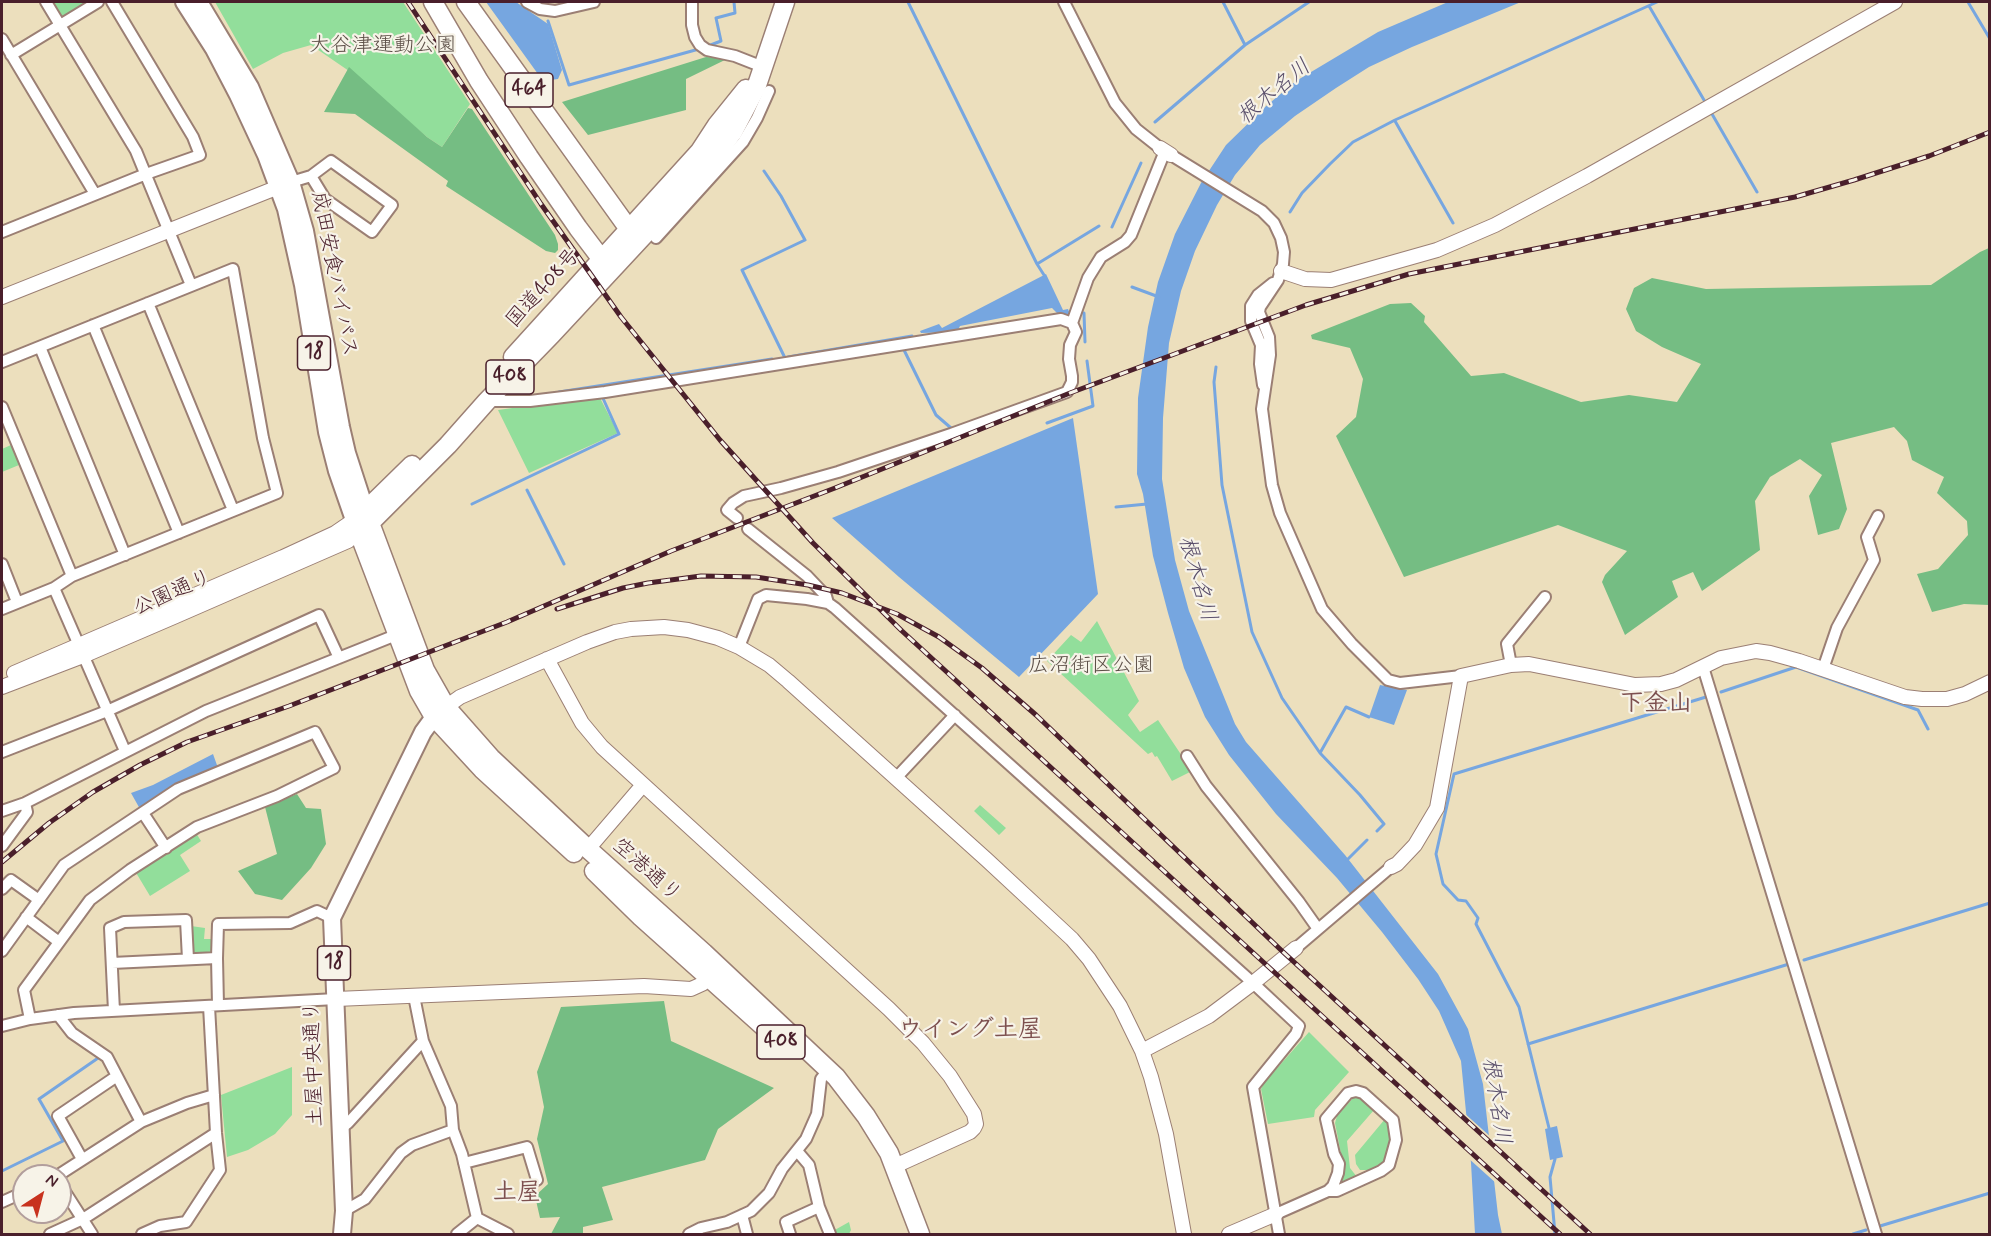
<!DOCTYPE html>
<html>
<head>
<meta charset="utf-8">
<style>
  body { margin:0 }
  #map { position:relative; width:1991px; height:1236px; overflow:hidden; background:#ecdfbd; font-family:Mynerve,sans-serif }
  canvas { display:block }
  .frame { position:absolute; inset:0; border:3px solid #4a1f2b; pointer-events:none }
  .north { position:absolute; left:12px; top:1164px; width:60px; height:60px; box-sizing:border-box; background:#f7f3e8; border:2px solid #b29e9c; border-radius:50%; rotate:36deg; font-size:16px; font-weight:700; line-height:24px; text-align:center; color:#4a1f2b }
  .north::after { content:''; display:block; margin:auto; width:21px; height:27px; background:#c8321e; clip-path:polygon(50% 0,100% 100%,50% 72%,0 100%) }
</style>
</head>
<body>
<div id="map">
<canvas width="1991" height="1236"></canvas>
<div class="frame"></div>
<div class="north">N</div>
</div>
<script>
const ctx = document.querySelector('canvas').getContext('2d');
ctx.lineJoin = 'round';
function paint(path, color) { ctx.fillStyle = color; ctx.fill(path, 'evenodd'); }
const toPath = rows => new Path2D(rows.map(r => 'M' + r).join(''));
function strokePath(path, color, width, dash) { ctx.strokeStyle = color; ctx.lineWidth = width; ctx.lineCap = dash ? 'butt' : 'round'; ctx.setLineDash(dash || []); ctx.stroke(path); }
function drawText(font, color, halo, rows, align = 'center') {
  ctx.font = font + ' Mynerve,"Klee One",sans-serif'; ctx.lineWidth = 4.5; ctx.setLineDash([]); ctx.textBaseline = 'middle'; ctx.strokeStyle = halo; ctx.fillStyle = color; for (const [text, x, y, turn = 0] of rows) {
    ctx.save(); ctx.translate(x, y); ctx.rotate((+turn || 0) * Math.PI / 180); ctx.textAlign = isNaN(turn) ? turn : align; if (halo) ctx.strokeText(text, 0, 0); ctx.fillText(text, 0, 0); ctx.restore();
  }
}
paint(toPath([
  [52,2,88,2,62,17],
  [215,2,403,2,470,104,442,147,427,137,349,71,311,45,283,53,253,69],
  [599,396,618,433,529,473,498,410],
  [11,445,19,465,2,472,2,449],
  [1097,621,1139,701,1128,715,1140,732,1158,720,1192,771,1172,781,1157,756,1155,757,1152,752,1148,754,1047,661,1071,635,1081,642],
  [980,805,1006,828,999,835,974,811],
  [196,833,201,841,180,855,190,871,150,896,135,871],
  [191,926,205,928,204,939,212,939,212,954,191,955],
  [1309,1032,1349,1072,1315,1110,1314,1117,1268,1124,1261,1089,1264,1083],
  [292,1067,292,1115,275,1134,248,1150,227,1157,221,1095],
  [1360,1095,1373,1107,1374,1110,1347,1141,1350,1168,1357,1177,1339,1187,1338,1184,1342,1179,1344,1170,1335,1123,1337,1116,1354,1097],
  [1385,1119,1389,1122,1391,1141,1384,1164,1374,1170,1360,1170,1356,1164,1355,1155],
  [849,1222,851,1230,849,1234,835,1234,833,1231]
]), '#92de9b');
paint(toPath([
  [706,57,729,58,686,79,686,110,588,135,562,102],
  [349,67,427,137,442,147,468,108,472,109,555,235,558,244,558,250,555,253,546,251,446,186,448,181,355,114,324,112],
  [1989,248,1989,605,1964,604,1932,612,1917,574,1938,569,1968,535,1967,521,1937,493,1944,477,1912,460,1907,441,1894,427,1831,443,1847,509,1839,529,1818,535,1809,496,1822,475,1800,459,1770,477,1755,501,1760,550,1702,591,1693,572,1672,581,1678,597,1625,635,1602,582,1605,575,1627,551,1558,525,1404,577,1336,436,1356,417,1363,379,1350,348,1312,339,1311,335,1390,304,1411,303,1425,316,1424,322,1471,376,1504,373,1581,402,1629,395,1677,402,1701,364,1662,347,1636,331,1626,309,1634,288,1652,278,1706,289,1931,285,1980,252],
  [297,794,306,808,321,809,326,844,311,868,282,900,255,894,238,871,277,854,265,807],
  [664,1001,671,1041,774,1088,718,1129,705,1160,602,1187,613,1220,583,1227,583,1234,551,1234,560,1217,540,1218,535,1196,548,1184,537,1139,544,1107,537,1072,561,1007]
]), '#75bd83');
paint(toPath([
  [486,2,516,2,548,24,562,70,558,79,543,81],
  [1448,2,1521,2,1412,47,1369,67,1336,88,1295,116,1260,145,1235,175,1217,205,1195,251,1181,291,1169,343,1163,418,1162,479,1175,560,1189,611,1235,724,1246,742,1345,855,1438,974,1468,1029,1483,1084,1498,1215,1502,1234,1475,1234,1471,1163,1461,1061,1439,1011,1418,979,1382,932,1337,878,1276,814,1229,755,1205,717,1184,668,1168,613,1153,556,1143,494,1137,474,1138,398,1148,327,1158,282,1175,234,1201,183,1226,145,1265,107,1296,81,1378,32],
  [1046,274,1063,310,1068,309,1070,314,1058,314,1052,308,960,326,957,332,921,333,920,331,939,324,942,328],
  [1073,418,1098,594,1019,677,899,577,832,518],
  [1380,685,1407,690,1394,725,1369,717],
  [213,754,218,768,140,809,131,793,153,785],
  [1557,1126,1563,1157,1550,1160,1545,1129]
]), '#76a6e0');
paint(toPath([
  [1463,1112,1492,1138,1497,1184,1467,1157]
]), '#ecdfbd');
strokePath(toPath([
  [908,2,1037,264,1044,275],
  [1223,2,1245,45],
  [1968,2,1990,39],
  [1649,6,1704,100],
  [548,21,569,85,699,49],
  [708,46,721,41,716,18,735,13,734,2],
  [1712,114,1757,192],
  [1395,121,1453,223],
  [1155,122,1245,45,1309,2],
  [764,171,781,196,805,240,742,270,785,358],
  [1290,212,1302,193,1330,164,1353,142,1395,120,1657,2],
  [1112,227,1141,163],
  [1037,264,1099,226],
  [1132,287,1159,297],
  [1070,312,1084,313,1085,342],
  [904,350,936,415,951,428],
  [788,357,912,336],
  [1216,367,1214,382,1222,485,1252,632,1282,698,1320,753],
  [559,392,772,359],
  [1047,423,1093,406,1087,361],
  [527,490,564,564],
  [472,504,619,434,602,396],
  [1116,507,1147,504],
  [1721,692,1796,667,1918,710,1928,729],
  [1369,717,1346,707,1320,753,1360,795,1384,824,1377,831],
  [1347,860,1367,840],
  [1804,960,1990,903],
  [1528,1044,1789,964],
  [1549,1128,1519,1007,1476,924,1478,918,1466,901,1458,900,1443,884,1436,854,1454,774,1706,697],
  [1555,1159,1550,1177,1555,1234],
  [2,1171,63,1141,39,1099,101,1056],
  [1880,1226,1990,1193],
  [1853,1234,1866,1230]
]), '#76a6e0', 3);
const minor = toPath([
  [46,2,136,151,191,285],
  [527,2,540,9,555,11,594,2],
  [692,2,692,25,695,37,700,45,707,50,735,56,763,67],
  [1064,2,1115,103,1136,129,1160,148],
  [2,39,95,194],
  [11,55,98,2],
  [1171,155,1262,211,1274,223,1281,238,1284,252,1283,264,1278,280,1260,307,1259,312,1269,337,1270,355,1262,409,1272,485,1280,513,1322,609,1352,644,1388,680,1400,683,1409,682,1461,676],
  [291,182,311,176,331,161,392,205,372,232,325,199,311,176],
  [2,232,146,174,200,155,193,137,112,2],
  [656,238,743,142,757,118,769,91],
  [148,303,233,510],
  [93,325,179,533],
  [40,347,125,555],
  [2,362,233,269,263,438,277,493,72,576,54,588,2,609],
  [1263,385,1260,364,1261,345,1251,321,1251,306,1258,295,1273,283],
  [487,401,530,401,605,392,1061,319,1072,323],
  [2,407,72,576],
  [737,518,727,510,733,503,744,496,781,488,838,472,951,434,1067,392,1072,382,1072,376,1069,359,1070,345,1076,332,1072,323,1088,278,1101,257,1125,242,1131,235,1165,151],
  [748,529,807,576,826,596,828,603],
  [2,564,17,602],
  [54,588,125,751],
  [739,647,758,599,766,595,807,599,828,603,835,608,1253,983,1299,1026,1296,1034,1253,1087,1279,1234],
  [1511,665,1507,644,1545,597],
  [1703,667,1876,1234],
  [1823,669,1837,628,1874,560,1867,537,1878,516],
  [2,752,107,711,319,615,339,658],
  [1187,756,1206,786,1299,902,1318,929],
  [896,778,955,715],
  [2,811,25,803,206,711,396,635],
  [143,813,166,848],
  [2,846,27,812,25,803],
  [2,889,11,880,39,900],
  [26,917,59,942],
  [1296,948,1391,867],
  [2,951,64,865,178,789,315,732,334,768,277,796,197,827,130,870,90,900,24,990,30,1019],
  [112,963,217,958],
  [414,996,423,1041,451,1106,453,1130,462,1154,477,1218,508,1234],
  [218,1005,217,958,218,924,290,923,317,911,332,918],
  [114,1011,110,928,124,922,186,920,188,959],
  [58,1015,72,1033,107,1057,141,1122],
  [2,1026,30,1019,74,1013,336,999],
  [340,1129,348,1123,423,1041],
  [797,1151,809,1165,819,1207,830,1234],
  [82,1159,58,1116,117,1076],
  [464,1163,527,1147,537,1180],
  [57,1176,141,1122,187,1103,214,1095],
  [60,1184,92,1234],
  [2,1202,24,1192],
  [344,1211,365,1199,401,1153,412,1145,453,1130],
  [1276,1214,1328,1191,1337,1191,1381,1171,1389,1165,1396,1140,1393,1120,1363,1093,1356,1091,1348,1093,1326,1119,1334,1154,1339,1164,1338,1173,1333,1186,1328,1191],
  [742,1215,747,1234],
  [50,1234,83,1219,216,1133],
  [142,1234,160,1226,186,1222,220,1170,216,1133,209,1006],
  [457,1234,477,1218],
  [689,1234,701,1228,727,1222,751,1211,769,1193,782,1169,806,1139,817,1114,821,1079,828,1070],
  [790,1234,786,1222,819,1207]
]);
const tertiary = toPath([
  [1160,148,1171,155],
  [1281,271,1305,279,1331,280,1437,250,1495,225,1587,176,1895,2],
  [2,297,286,184],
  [547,659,582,723,602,747,889,1009,923,1043,950,1076,974,1114,976,1124,974,1128,970,1132,895,1166],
  [14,673,283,557,335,533,354,520],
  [2,687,83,656,176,616,348,541,358,532],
  [446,707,460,697,587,642,615,632,631,629,664,627,688,630,718,638,739,647,769,665,788,681,987,860,1072,939,1089,959,1120,1006,1142,1051,1151,1077,1166,1134,1184,1234],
  [588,849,642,786],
  [1391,867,1397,864,1415,845,1437,808,1461,676,1511,665,1529,664,1635,685,1661,684,1676,680,1721,658,1756,651,1770,653,1799,661,1905,697,1922,699,1947,699,1965,694,1990,682],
  [336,999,644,986,691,989,702,984,714,972],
  [1142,1051,1209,1016,1253,983,1296,948],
  [1229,1234,1276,1214]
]);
const primary = toPath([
  [184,2,214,49,238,95,266,155,286,209,303,285,327,432,337,471,354,520],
  [199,2,250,87,291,182,305,231,341,427,347,453,369,521],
  [342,1234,344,1211,332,918,423,732,434,717,443,710]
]);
const trunk = toPath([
  [433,2,479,81,529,157,578,228,609,269],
  [466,2,636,239],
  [785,2,756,88,733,132,717,153,685,191,551,335,487,401,448,445,370,523,425,670,446,707,491,758,588,849,704,953,836,1077,866,1116,889,1153,920,1234],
  [513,357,700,151,717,125,746,89],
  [412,465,366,510,354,520,419,691,434,717,482,769,574,853],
  [594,871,641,917,764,1027]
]);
strokePath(minor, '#9b7f74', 14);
strokePath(tertiary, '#9b7f74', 16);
strokePath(primary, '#9b7f74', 20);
strokePath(trunk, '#9b7f74', 21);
strokePath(minor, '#fff', 10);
strokePath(tertiary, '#fff', 14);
strokePath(primary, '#fff', 16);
strokePath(trunk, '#fff', 18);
const rail = toPath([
  [408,2,541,204,621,317,720,440,813,543,902,631,1560,1234],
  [557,609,623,588,648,583,701,576,756,577,808,585,842,593,897,614,939,637,982,668,1036,715,1282,951,1590,1234],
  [2,862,49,823,93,792,140,765,187,742,289,706,507,622,671,551,835,488,1070,393,1306,305,1409,274,1795,197,1854,180,1929,156,1990,132]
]);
strokePath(rail, '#4a1f2b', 5);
strokePath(rail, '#f7f3e8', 3, [9]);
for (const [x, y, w] of [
  [529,90,48],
  [314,353,33],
  [510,377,48],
  [334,963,33],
  [781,1042,48]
]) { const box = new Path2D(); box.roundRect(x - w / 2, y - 17, w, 34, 4.5); ctx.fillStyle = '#f7f3e8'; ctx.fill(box); strokePath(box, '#4a1f2b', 1.5); }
drawText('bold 20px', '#4a1f2b', null, [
  ["464",529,90],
  ["18",314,353],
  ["408",510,377],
  ["18",334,963],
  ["408",781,1042]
]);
drawText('21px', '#5c4f47', '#f7f3e8', [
  ["大谷津運動公園",383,47],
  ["広沼街区公園",1091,667]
]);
drawText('21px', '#4a1f2b', '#f7f3e8', [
  ["成田安食バイパス",333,274,79],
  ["国道408号",544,289,-48],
  ["公園通り",173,594,-24],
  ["空港通り",646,871,42],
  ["土屋中央通り",315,1064,-92]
]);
drawText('italic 22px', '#594e6a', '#f7f3e8', [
  ["根木名川",1275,93,-40],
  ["根木名川",1196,579,74],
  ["根木名川",1495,1101,81]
]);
drawText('bold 24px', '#7d504f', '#f7f3e8', [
  ["下金山",1656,705],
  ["ウイング土屋",970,1031],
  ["土屋",517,1194]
]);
</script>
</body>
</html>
